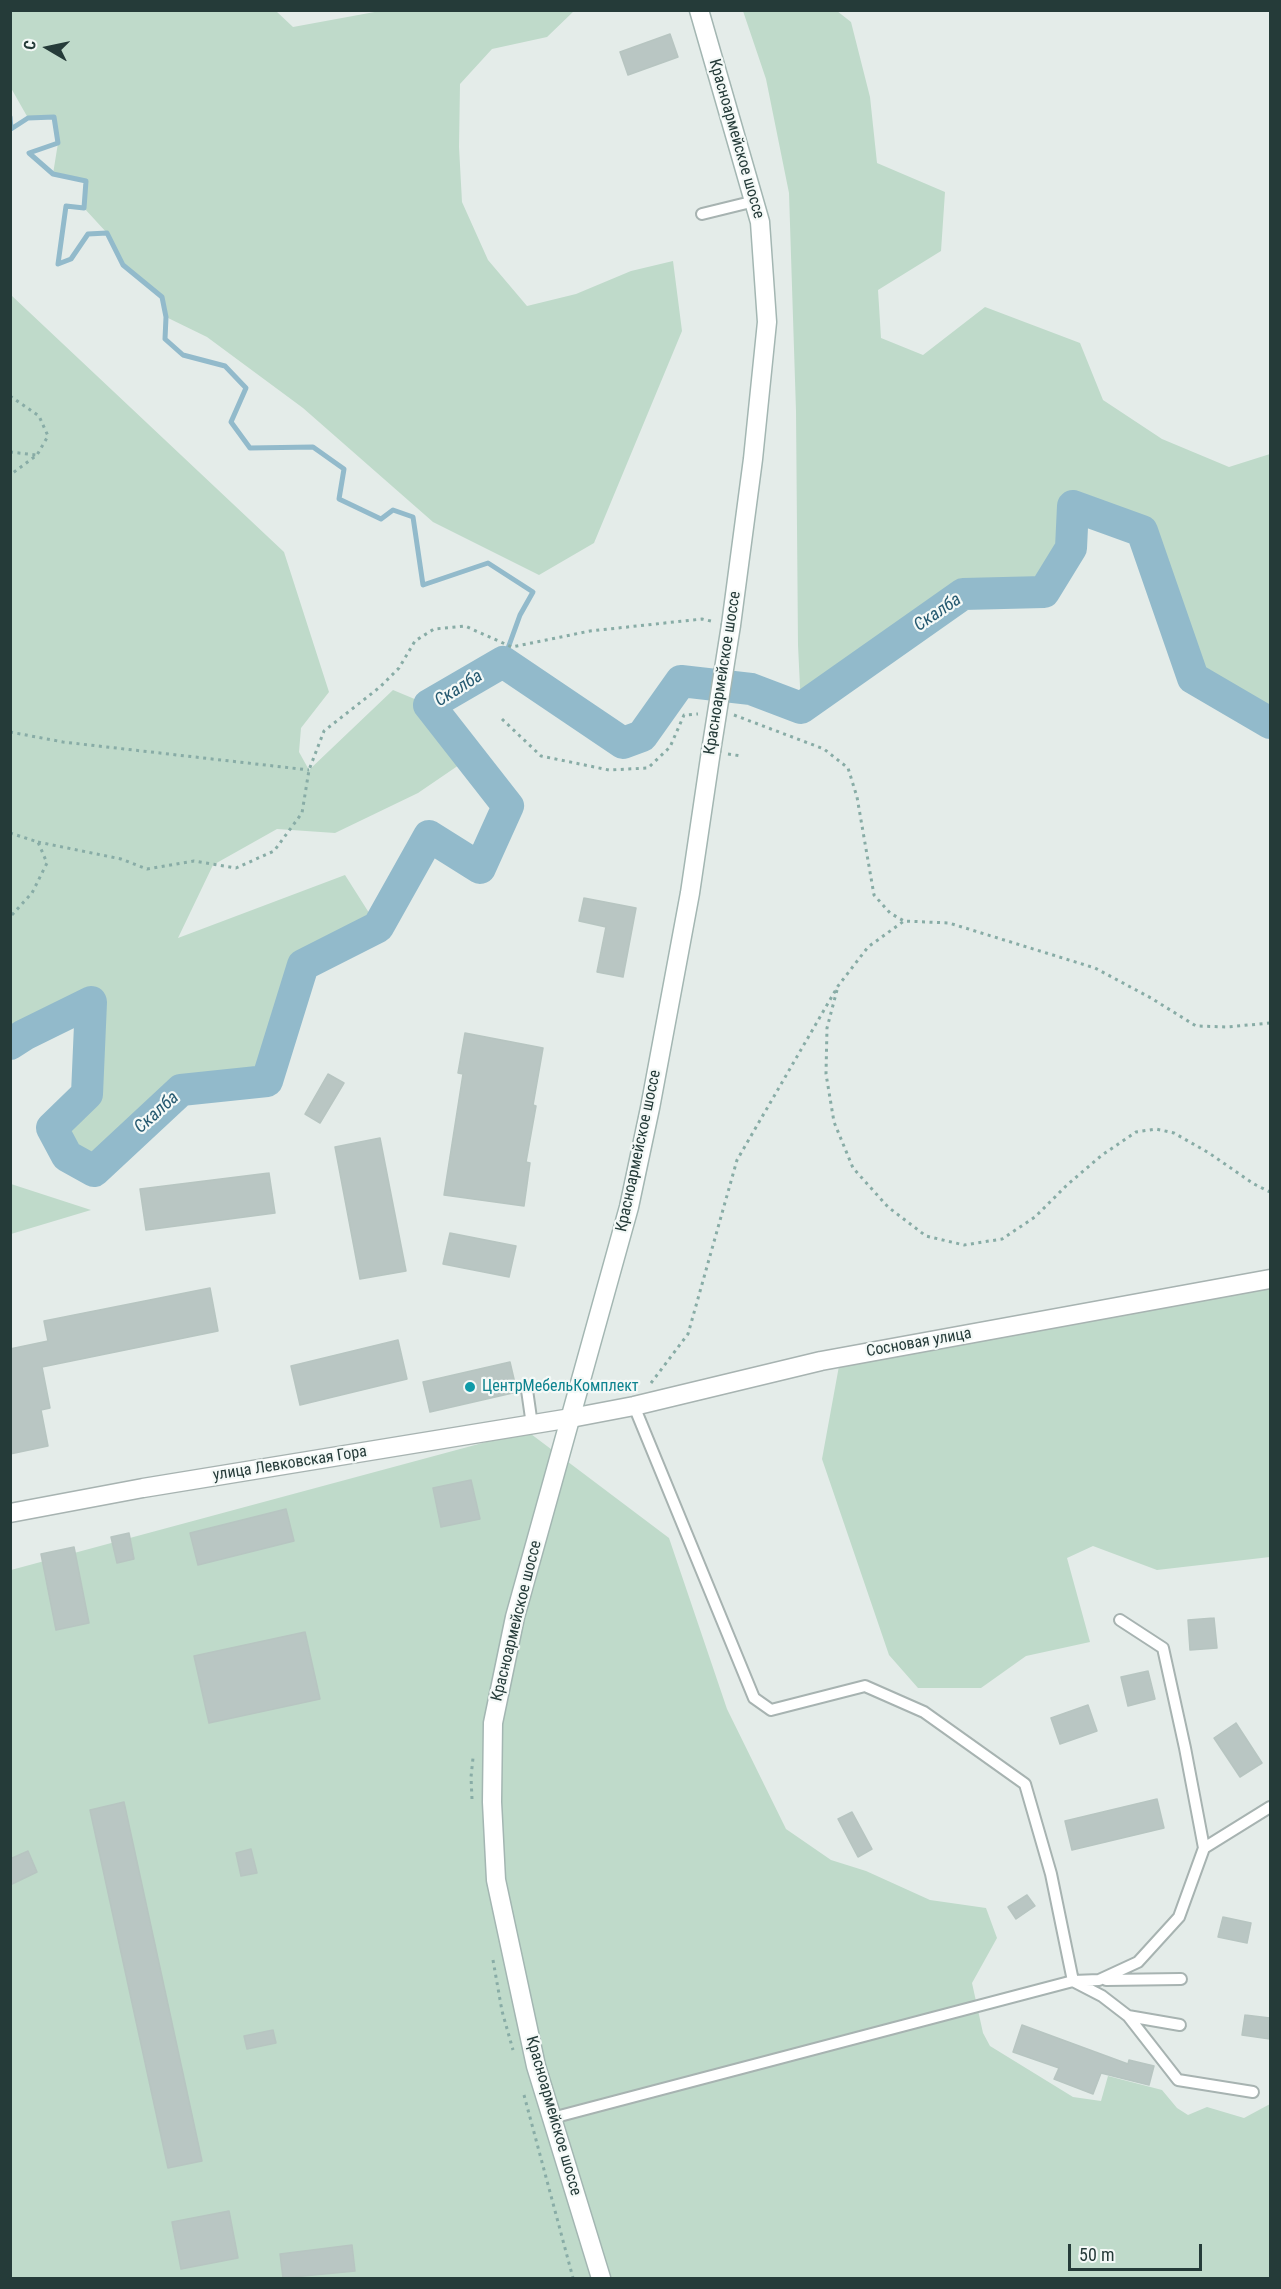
<!DOCTYPE html>
<html>
<head>
<meta charset="utf-8">
<style>
  body { margin:0 }
  #map { position:relative; width:1281px; height:2289px; overflow:hidden; background:#e4ece9; font-family:"Roboto Condensed",sans-serif }
  canvas { display:block }
  .frame { position:absolute; inset:0; border:12px solid #253b39; pointer-events:none }
  .north { position:absolute; left:18px; top:18px; width:60px; height:60px; -webkit-text-stroke:4px #f4f9f7; paint-order:stroke; rotate:279deg; font-size:16px; font-weight:700; line-height:24px; text-align:center; color:#253b39 }
  .north::after { content:''; display:block; margin:auto; width:21px; height:27px; background:#253b39; clip-path:polygon(50% 0,100% 100%,50% 72%,0 100%) }
  .scale { position:absolute; left:1068px; top:2244px; width:134px; height:27px; box-sizing:border-box; border:3px solid #253b39; border-top:0; padding-left:8px; font-size:18px; line-height:21px; white-space:nowrap; color:#253b39; -webkit-text-stroke:4px #f4f9f7; paint-order:stroke }
</style>
</head>
<body>
<div id="map">
<canvas width="1281" height="2289"></canvas>
<div class="frame"></div>
<div class="north">С</div>
<div class="scale">50 m</div>
</div>
<script>
const ctx = document.querySelector('canvas').getContext('2d');
ctx.lineJoin = 'round';
function paint(path, color) { ctx.fillStyle = color; ctx.fill(path, 'evenodd'); }
const toPath = rows => new Path2D(rows.map(r => 'M' + r).join(''));
function strokePath(path, color, width, dash) { ctx.strokeStyle = color; ctx.lineWidth = width; ctx.lineCap = dash ? 'butt' : 'round'; ctx.setLineDash(dash || []); ctx.stroke(path); }
function drawText(font, color, halo, rows, align = 'center') {
  ctx.font = font + ' "Roboto Condensed",sans-serif'; ctx.lineWidth = 4.5; ctx.setLineDash([]); ctx.textBaseline = 'middle'; ctx.strokeStyle = halo; ctx.fillStyle = color; for (const [text, x, y, turn = 0] of rows) {
    ctx.save(); ctx.translate(x, y); ctx.rotate((+turn || 0) * Math.PI / 180); ctx.textAlign = isNaN(turn) ? turn : align; if (halo) ctx.strokeText(text, 0, 0); ctx.fillText(text, 0, 0); ctx.restore();
  }
}
paint(toPath([
  [10,11,276,11,293,27,380,11,574,11,547,37,492,49,460,84,459,147,462,202,488,260,527,306,576,294,631,271,673,261,682,331,594,543,539,575,433,522,303,408,207,337,166,317,162,297,123,265,107,233,84,208,86,181,53,174,58,143,54,117,28,118,11,88],
  [743,11,837,11,851,22,870,97,877,163,945,192,941,251,878,290,881,338,923,355,985,307,1080,343,1103,400,1162,439,1229,467,1270,454,1270,706,1193,678,1142,531,1073,506,1071,548,1044,592,963,594,801,708,798,645,796,411,789,193,766,79],
  [11,295,284,552,329,692,301,728,299,752,309,770,393,690,429,705,459,765,418,793,335,833,277,829,213,865,178,938,345,875,378,927,303,965,267,1081,181,1090,94,1171,67,1156,52,1128,87,1094,91,1002,24,1035,11,1044],
  [11,1184,91,1210,11,1234],
  [1270,1288,1270,1557,1157,1570,1093,1546,1067,1558,1090,1642,1026,1656,981,1688,918,1688,889,1655,822,1459,839,1366],
  [527,1431,669,1538,727,1709,786,1829,831,1860,866,1871,930,1900,986,1908,997,1938,972,1983,983,2033,990,2046,1073,2097,1101,2101,1108,2076,1162,2090,1177,2108,1188,2115,1207,2107,1244,2118,1270,2104,1270,2278,11,2278,11,1570]
]), '#bfdaca');
strokePath(toPath([
  [10,117,11,129,28,118,54,117,58,143,29,153,53,174,86,181,84,208,66,206,58,264,71,259,88,234,107,233,123,265,162,297,166,317,165,339,183,355,225,366,246,388,231,422,250,448,313,447,344,469,339,499,381,519,393,510,413,517,423,585,488,563,533,592,520,615,503,662]
]), '#92bacb', 5);
strokePath(toPath([
  [10,1044,24,1035,91,1002,87,1094,52,1128,67,1156,94,1171,181,1090,267,1081,303,965,378,927,429,836,480,868,508,806,429,705,503,662,623,743,642,736,681,681,751,689,801,708,963,594,1044,592,1071,548,1073,506,1142,531,1193,678,1270,723]
]), '#92bacb', 32);
const building = toPath([
  [670,34,678,57,628,75,620,52,670,34],
  [584,898,636,908,623,977,597,972,606,927,579,921,584,898],
  [465,1033,543,1048,533,1105,536,1106,526,1162,530,1163,524,1206,444,1195,463,1074,458,1073,465,1033],
  [328,1074,344,1083,320,1123,305,1114,328,1074],
  [380,1138,406,1271,360,1279,335,1147,380,1138],
  [269,1173,275,1213,146,1230,140,1189,269,1173],
  [450,1233,516,1246,509,1277,443,1264,450,1233],
  [210,1288,218,1331,42,1367,50,1408,41,1410,48,1446,10,1454,10,1349,48,1341,44,1321,210,1288],
  [398,1340,407,1379,300,1405,291,1366,398,1340],
  [510,1362,517,1392,430,1412,423,1382,510,1362],
  [471,1480,480,1519,441,1527,433,1488,471,1480],
  [286,1509,294,1541,198,1565,190,1533,286,1509],
  [129,1533,134,1559,117,1563,111,1537,129,1533],
  [74,1547,89,1623,56,1630,41,1554,74,1547],
  [1214,1618,1217,1648,1190,1650,1188,1620,1214,1618],
  [305,1632,320,1699,209,1723,194,1656,305,1632],
  [1148,1671,1155,1699,1128,1706,1121,1677,1148,1671],
  [1088,1705,1097,1731,1060,1744,1051,1718,1088,1705],
  [1236,1723,1262,1763,1240,1777,1214,1738,1236,1723],
  [1157,1799,1164,1828,1072,1850,1065,1821,1157,1799],
  [124,1802,202,2161,168,2168,90,1810,124,1802],
  [852,1812,872,1849,858,1857,838,1819,852,1812],
  [251,1849,257,1873,241,1876,236,1853,251,1849],
  [28,1851,37,1872,10,1885,10,1859,28,1851],
  [1027,1895,1035,1906,1016,1919,1008,1907,1027,1895],
  [1223,1917,1251,1923,1247,1943,1218,1937,1223,1917],
  [1245,2015,1270,2018,1270,2039,1242,2035,1245,2015],
  [1022,2025,1128,2064,1129,2060,1154,2066,1149,2085,1101,2073,1093,2094,1054,2079,1059,2068,1013,2052,1022,2025],
  [273,2030,276,2043,247,2049,244,2036,273,2030],
  [229,2211,238,2258,181,2269,172,2222,229,2211],
  [352,2245,355,2271,283,2278,280,2254,352,2245]
]);
paint(building, '#b9c6c3');
strokePath(building, '#b7c5c1', 1.5);
const service = toPath([
  [702,214,755,201],
  [527,1390,532,1425],
  [634,1406,754,1698,771,1710,865,1686,924,1712,1025,1784,1051,1874,1073,1981,1102,1996,1128,2016,1178,2080,1253,2092],
  [1204,1848,1270,1807],
  [1106,1980,1181,1979],
  [1128,2016,1180,2025],
  [552,2118,1073,1981,1099,1980,1138,1962,1179,1917,1204,1848,1185,1748,1163,1648,1120,1620]
]);
const minor = toPath([
  [571,1418,634,1406,821,1361,1270,1279]
]);
const tertiary = toPath([
  [10,1513,143,1488,571,1418]
]);
const secondary = toPath([
  [699,10,760,222,767,322,753,459,731,625],
  [601,2278,536,2066,496,1880,492,1802,493,1723,515,1617,629,1207,650,1108,690,893,711,751]
]);
strokePath(service, '#a7b3b1', 14);
strokePath(minor, '#a7b3b1', 21);
strokePath(tertiary, '#a7b3b1', 21);
strokePath(secondary, '#a3b6b2', 21);
strokePath(toPath([
  [10,396,39,416,48,436,37,455,10,475],
  [10,452,36,455],
  [734,715,824,749,848,768,857,797,874,895,890,913,904,921],
  [502,719,541,756,609,770,648,768,670,747,684,715,698,714],
  [10,732,63,742,309,770],
  [728,754,741,756],
  [10,833,38,842,47,863,32,893,10,917],
  [38,842,121,859,147,869,194,861,236,868,274,851,302,813,309,770,324,731,380,687,399,668,415,641,434,629,465,626,512,647,590,631,702,619,715,622],
  [837,990,827,1028,826,1074,834,1122,853,1168,888,1207,926,1236,964,1245,1002,1239,1035,1217,1067,1185,1102,1155,1136,1132,1156,1129,1174,1133,1209,1153,1254,1184,1270,1192],
  [651,1383,688,1334,737,1160,838,986,868,947,904,921,949,923,1095,968,1151,998,1196,1026,1227,1027,1270,1023],
  [472,1799,471,1777,473,1758],
  [493,1960,502,2011,513,2050],
  [524,2095,573,2278],
  [631,2277,631,2278]
]), '#88aca6', 3, [3, 4.5]);
strokePath(service, '#fff', 10);
strokePath(minor, '#fff', 18);
strokePath(tertiary, '#fff', 18);
strokePath(secondary, '#fff', 18);
const secondaryBridge = toPath([
  [711,751,731,625]
]);
strokePath(secondaryBridge, '#a3b6b2', 21, []);
strokePath(secondaryBridge, '#fff', 18);
for (const [x, y, r, color] of [
  [470,1387,6,"#0f9aa8"]
]) { const dot = new Path2D(); dot.arc(x, y, r, 0, 2 * Math.PI); ctx.fillStyle = color; ctx.fill(dot); strokePath(dot, '#f4f9f7', 2); }
drawText('16px', '#253b39', '#f4f9f7', [
  ["Красноармейское шоссе",736,139,74],
  ["Красноармейское шоссе",723,673,-81],
  ["Красноармейское шоссе",639,1151,-78],
  ["Сосновая улица",919,1343,-10],
  ["улица Левковская Гора",290,1464,-9],
  ["Красноармейское шоссе",517,1621,-76],
  ["Красноармейское шоссе",553,2116,74]
]);
drawText('16px', '#0d838f', '#f4f9f7', [
  ["ЦентрМебельКомплект",482,1387]
], 'left');
drawText('italic 18px', '#265a71', '#f4f9f7', [
  ["Скалба",938,613,-34],
  ["Скалба",459,689,-32],
  ["Скалба",157,1113,-42]
]);
</script>
</body>
</html>
